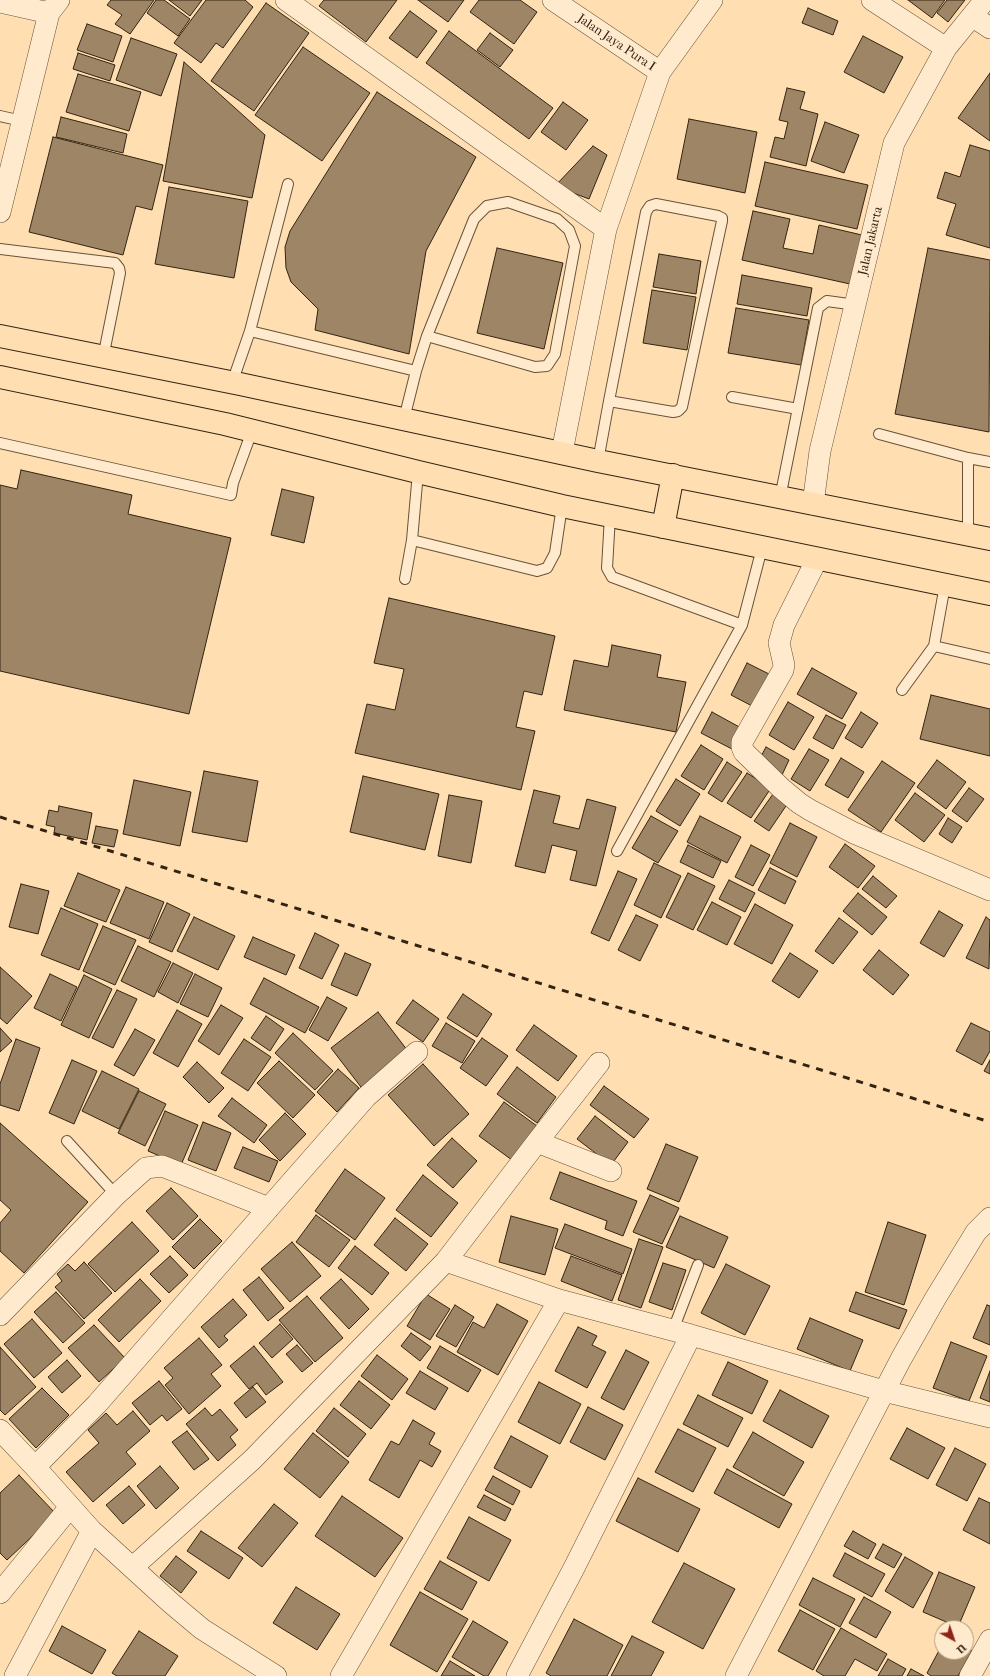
<!DOCTYPE html>
<html>
<head>
<meta charset="utf-8">
<style>
  body { margin:0 }
  #map { position:relative; width:990px; height:1676px; overflow:hidden; background:#ffdfb2; font-family:"IM FELL French Canon",serif }
  canvas { display:block }
  .north { position:absolute; left:934px; top:1620px; width:40px; height:40px; box-sizing:border-box; background:#ffeacd; border:1px solid #ad9b82; border-radius:50%; rotate:140deg; font-size:11px; font-weight:700; line-height:16px; text-align:center; color:#332412 }
  .north::after { content:''; display:block; margin:auto; width:14px; height:18px; background:#8f2418; clip-path:polygon(50% 0,100% 100%,50% 72%,0 100%) }
</style>
</head>
<body>
<div id="map">
<canvas width="990" height="1676"></canvas>
<div class="north">U</div>
</div>
<script>
const ctx = document.querySelector('canvas').getContext('2d');
ctx.lineJoin = 'round';
function paint(path, color) { ctx.fillStyle = color; ctx.fill(path, 'evenodd'); }
const toPath = rows => new Path2D(rows.map(r => 'M' + r).join(''));
function strokePath(path, color, width, dash) { ctx.strokeStyle = color; ctx.lineWidth = width; ctx.lineCap = dash ? 'butt' : 'round'; ctx.setLineDash(dash || []); ctx.stroke(path); }
function drawText(font, color, halo, rows, align = 'center') {
  ctx.font = font + ' "IM FELL French Canon",serif'; ctx.lineWidth = 3; ctx.setLineDash([]); ctx.textBaseline = 'middle'; ctx.strokeStyle = halo; ctx.fillStyle = color; for (const [text, x, y, turn = 0] of rows) {
    ctx.save(); ctx.translate(x, y); ctx.rotate((+turn || 0) * Math.PI / 180); ctx.textAlign = isNaN(turn) ? turn : align; if (halo) ctx.strokeText(text, 0, 0); ctx.fillText(text, 0, 0); ctx.restore();
  }
}
const building = toPath([
  [111,0,154,0,130,34,115,24,122,15,107,5,111,0],
  [156,0,164,0,190,19,178,36,147,13,156,0],
  [169,0,202,0,190,16,169,0],
  [206,0,245,0,253,7,223,48,216,43,201,63,174,43,206,0],
  [324,0,397,0,366,42,319,6,324,0],
  [418,0,464,0,448,22,418,0],
  [479,0,520,0,537,12,514,44,470,12,479,0],
  [908,0,945,0,932,18,908,0],
  [947,0,965,0,948,22,937,13,947,0],
  [266,3,309,33,254,111,211,81,266,3],
  [808,8,838,21,833,35,802,23,808,8],
  [410,11,437,31,417,58,389,38,410,11],
  [87,24,122,36,113,62,77,50,87,24],
  [449,31,553,108,529,139,426,63,449,31],
  [490,33,513,50,500,67,477,50,490,33],
  [863,36,903,57,884,93,844,72,863,36],
  [131,38,177,54,161,96,116,80,131,38],
  [303,47,370,93,322,161,255,115,303,47],
  [78,53,115,65,110,81,73,69,78,53],
  [184,62,265,135,252,198,163,181,184,62],
  [990,73,990,141,958,118,990,73],
  [78,74,141,92,129,131,66,112,78,74],
  [787,88,805,92,800,109,818,114,806,166,770,157,775,137,784,139,788,122,779,120,787,88],
  [377,92,476,157,426,251,409,354,315,330,318,309,291,282,286,268,285,247,290,231,377,92],
  [563,102,588,120,566,150,541,132,563,102],
  [61,117,127,134,123,153,56,137,61,117],
  [689,119,757,132,745,193,677,179,689,119],
  [825,122,859,135,844,173,811,161,825,122],
  [53,137,163,165,152,210,136,206,123,255,29,232,53,137],
  [970,145,990,151,990,248,946,235,956,204,937,198,945,172,960,177,970,145],
  [593,146,607,155,589,199,555,186,593,146],
  [765,162,868,185,857,229,755,206,765,162],
  [169,187,248,201,234,278,155,264,169,187],
  [753,211,790,219,783,248,813,254,819,225,862,235,850,284,742,260,753,211],
  [497,248,563,263,544,349,477,333,497,248],
  [928,248,990,260,989,432,895,414,928,248],
  [659,254,701,261,696,294,653,287,659,254],
  [742,275,812,288,807,316,737,304,742,275],
  [652,290,696,297,687,350,643,343,652,290],
  [736,308,809,320,801,365,728,353,736,308],
  [21,470,132,495,128,514,231,538,189,714,0,671,0,485,17,489,21,470],
  [282,489,314,497,304,543,271,535,282,489],
  [389,598,555,636,542,695,524,691,516,727,535,731,521,790,355,753,367,704,395,710,404,669,374,663,389,598],
  [612,645,661,655,657,677,686,682,676,732,564,710,574,660,608,667,612,645],
  [747,663,771,675,754,707,731,695,747,663],
  [812,668,857,693,842,719,797,694,812,668],
  [931,695,990,709,990,756,920,739,931,695],
  [788,702,814,717,794,750,769,735,788,702],
  [712,712,743,729,732,749,701,733,712,712],
  [861,712,878,723,862,748,845,738,861,712],
  [826,715,846,725,833,749,813,738,826,715],
  [701,745,723,759,704,790,681,776,701,745],
  [766,747,789,760,782,775,758,762,766,747],
  [809,749,829,760,810,791,791,779,809,749],
  [841,758,864,772,848,798,825,785,841,758],
  [937,760,966,782,946,809,917,787,937,760],
  [882,761,915,783,881,832,848,810,882,761],
  [727,762,742,772,722,802,708,793,727,762],
  [204,771,258,781,247,842,192,832,204,771],
  [747,773,771,788,751,818,727,803,747,773],
  [363,776,439,794,425,850,350,832,363,776],
  [676,779,700,794,680,826,656,811,676,779],
  [134,780,191,792,180,846,123,834,134,780],
  [969,788,984,799,967,822,952,811,969,788],
  [534,790,560,796,553,823,579,829,587,799,616,807,596,886,570,880,577,851,552,845,545,873,515,866,534,790],
  [915,793,945,815,924,842,895,820,915,793],
  [773,794,788,803,769,831,754,821,773,794],
  [449,795,482,801,471,863,438,856,449,795],
  [59,806,92,813,87,840,54,833,55,827,46,825,49,810,58,812,59,806],
  [651,816,678,831,658,863,632,848,651,816],
  [700,816,741,837,727,863,687,842,700,816],
  [948,818,962,827,952,843,939,834,948,818],
  [790,823,817,837,797,877,770,863,790,823],
  [96,826,118,830,114,847,92,843,96,826],
  [845,844,875,866,858,888,829,867,845,844],
  [688,845,721,861,713,878,680,862,688,845],
  [751,845,770,855,753,886,735,877,751,845],
  [654,863,681,876,661,918,634,905,654,863],
  [770,868,796,881,785,904,758,890,770,868],
  [618,871,637,879,609,941,591,933,618,871],
  [78,873,120,890,106,922,64,906,78,873],
  [688,873,715,886,693,930,666,917,688,873],
  [873,876,897,896,886,908,862,889,873,876],
  [729,880,755,893,745,912,719,899,729,880],
  [21,884,49,891,38,934,9,927,21,884],
  [126,887,164,902,149,939,110,923,126,887],
  [858,893,887,917,872,935,843,911,858,893],
  [712,902,741,917,727,945,697,930,712,902],
  [167,903,190,914,172,952,149,942,167,903],
  [755,904,793,925,772,964,734,944,755,904],
  [61,908,98,924,79,970,41,955,61,908],
  [939,911,963,925,944,957,920,943,939,911],
  [636,915,658,925,640,961,618,950,636,915],
  [194,917,235,936,218,970,177,951,194,917],
  [986,917,990,920,989,969,966,958,986,917],
  [839,918,858,932,833,964,815,951,839,918],
  [103,926,136,940,115,985,83,971,103,926],
  [315,933,339,945,322,979,299,968,315,933],
  [253,937,295,955,286,975,244,957,253,937],
  [138,946,171,962,154,997,121,981,138,946],
  [879,950,909,975,893,995,863,970,879,950],
  [345,953,371,964,357,996,331,985,345,953],
  [790,953,818,971,799,998,772,981,790,953],
  [173,963,193,973,178,1003,158,992,173,963],
  [0,967,32,996,7,1024,0,1018,0,967],
  [50,974,77,987,61,1021,34,1008,50,974],
  [195,974,222,988,208,1017,180,1004,195,974],
  [84,975,112,989,89,1038,61,1025,84,975],
  [264,978,319,1007,305,1033,250,1004,264,978],
  [117,990,137,999,113,1048,92,1038,117,990],
  [463,994,492,1014,477,1037,447,1018,463,994],
  [327,997,347,1008,328,1041,309,1030,327,997],
  [413,1000,439,1019,423,1042,396,1023,413,1000],
  [221,1005,243,1018,219,1055,198,1041,221,1005],
  [177,1010,202,1024,178,1067,153,1053,177,1010],
  [378,1012,411,1055,364,1091,331,1048,378,1012],
  [266,1016,284,1029,270,1051,251,1038,266,1016],
  [446,1023,475,1041,462,1063,432,1046,446,1023],
  [971,1023,990,1032,990,1051,982,1065,956,1051,971,1023],
  [534,1025,577,1056,558,1081,516,1050,534,1025],
  [0,1028,12,1041,0,1052,0,1028],
  [135,1029,155,1040,134,1076,114,1065,135,1029],
  [293,1033,333,1071,315,1090,275,1053,293,1033],
  [482,1038,508,1056,486,1086,460,1068,482,1038],
  [16,1039,40,1048,19,1111,0,1105,0,1084,16,1039],
  [244,1039,271,1057,248,1091,221,1073,244,1039],
  [72,1060,97,1071,74,1124,49,1113,72,1060],
  [990,1060,990,1074,984,1071,990,1060],
  [279,1061,315,1095,293,1118,257,1083,279,1061],
  [197,1062,224,1088,209,1103,183,1077,197,1062],
  [423,1064,469,1114,434,1146,388,1095,423,1064],
  [517,1067,556,1097,537,1123,497,1094,517,1067],
  [338,1069,359,1088,337,1112,317,1092,338,1069],
  [102,1071,139,1089,119,1129,82,1111,102,1071],
  [604,1086,649,1119,634,1138,590,1105,604,1086],
  [139,1091,166,1104,145,1146,118,1133,139,1091],
  [232,1098,267,1125,254,1143,218,1116,232,1098],
  [504,1102,537,1126,512,1160,479,1136,504,1102],
  [165,1111,198,1125,181,1165,148,1151,165,1111],
  [285,1113,306,1134,280,1161,259,1140,285,1113],
  [595,1116,628,1142,611,1165,577,1139,595,1116],
  [203,1122,231,1133,216,1171,188,1160,203,1122],
  [0,1123,88,1202,24,1273,0,1251,0,1223,11,1210,0,1200,0,1123],
  [452,1138,477,1161,453,1188,427,1165,452,1138],
  [666,1144,698,1157,679,1202,647,1189,666,1144],
  [243,1147,278,1161,269,1182,234,1168,243,1147],
  [345,1169,385,1198,355,1240,315,1211,345,1169],
  [560,1172,637,1201,623,1236,605,1229,607,1221,550,1199,560,1172],
  [423,1175,458,1203,431,1237,396,1210,423,1175],
  [171,1188,198,1216,173,1240,146,1211,171,1188],
  [650,1195,679,1208,662,1244,633,1232,650,1195],
  [316,1215,350,1240,329,1267,296,1242,316,1215],
  [511,1216,558,1229,545,1275,499,1262,511,1216],
  [680,1216,728,1237,714,1268,666,1247,680,1216],
  [395,1218,428,1244,406,1271,374,1245,395,1218],
  [200,1219,222,1241,194,1269,172,1247,200,1219],
  [132,1222,159,1251,115,1292,88,1264,132,1222],
  [888,1222,926,1235,904,1305,865,1292,888,1222],
  [565,1224,632,1249,623,1274,555,1248,565,1224],
  [639,1239,663,1247,641,1308,618,1300,639,1239],
  [292,1242,321,1276,290,1302,261,1269,292,1242],
  [355,1246,389,1273,372,1295,338,1268,355,1246],
  [170,1256,188,1275,169,1293,150,1274,170,1256],
  [571,1256,622,1275,612,1301,561,1281,571,1256],
  [84,1262,112,1293,84,1319,55,1287,62,1281,57,1274,68,1264,75,1271,84,1262],
  [663,1263,686,1270,672,1310,649,1302,663,1263],
  [726,1264,770,1286,745,1335,701,1313,726,1264],
  [259,1277,284,1308,268,1321,243,1290,259,1277],
  [140,1279,161,1301,119,1342,98,1320,140,1279],
  [341,1279,369,1309,349,1329,320,1298,341,1279],
  [56,1292,85,1323,63,1343,34,1312,56,1292],
  [856,1292,907,1310,899,1329,849,1311,856,1292],
  [426,1294,450,1309,430,1340,407,1326,426,1294],
  [307,1296,343,1338,315,1362,279,1320,307,1296],
  [233,1299,247,1315,224,1336,228,1340,219,1348,201,1327,233,1299],
  [497,1304,528,1321,498,1375,457,1352,473,1322,484,1328,497,1304],
  [455,1305,474,1317,456,1347,436,1336,455,1305],
  [987,1305,990,1306,990,1345,973,1338,987,1305],
  [810,1318,863,1340,850,1371,797,1349,810,1318],
  [32,1319,62,1353,34,1378,4,1344,32,1319],
  [280,1324,293,1339,272,1358,259,1343,280,1324],
  [94,1325,125,1358,99,1382,68,1348,94,1325],
  [578,1327,597,1336,592,1345,606,1352,587,1388,555,1371,578,1327],
  [411,1333,431,1347,420,1361,401,1346,411,1333],
  [199,1338,222,1365,211,1374,221,1386,189,1414,165,1385,173,1378,164,1368,199,1338],
  [951,1342,987,1356,969,1401,933,1388,951,1342],
  [297,1345,313,1363,302,1372,286,1354,297,1345],
  [254,1346,283,1382,266,1395,257,1383,249,1389,230,1366,254,1346],
  [440,1346,481,1370,468,1392,427,1368,440,1346],
  [0,1347,36,1387,5,1415,0,1410,0,1347],
  [626,1350,649,1362,624,1410,601,1398,626,1350],
  [377,1355,408,1379,392,1400,361,1376,377,1355],
  [67,1360,81,1376,62,1393,48,1377,67,1360],
  [728,1362,768,1381,752,1414,712,1395,728,1362],
  [420,1371,448,1388,435,1410,406,1393,420,1371],
  [990,1371,990,1402,980,1398,990,1371],
  [159,1381,182,1409,167,1421,162,1415,150,1425,132,1403,159,1381],
  [359,1381,390,1405,371,1429,340,1405,359,1381],
  [539,1382,581,1404,560,1444,518,1422,539,1382],
  [253,1387,266,1402,246,1418,234,1403,253,1387],
  [42,1388,69,1415,36,1448,9,1419,42,1388],
  [780,1390,829,1416,812,1448,763,1421,780,1390],
  [698,1395,743,1418,728,1447,683,1424,698,1395],
  [588,1407,623,1425,605,1460,570,1442,588,1407],
  [205,1408,212,1416,220,1409,238,1430,230,1437,236,1445,218,1461,186,1424,205,1408],
  [334,1408,366,1434,348,1457,316,1431,334,1408],
  [133,1411,150,1431,126,1452,136,1464,93,1502,66,1472,99,1443,88,1430,106,1413,117,1425,133,1411],
  [413,1420,435,1433,429,1444,441,1451,432,1467,420,1460,399,1498,369,1480,391,1441,399,1445,413,1420],
  [907,1428,945,1448,928,1479,890,1459,907,1428],
  [678,1429,716,1448,693,1492,655,1472,678,1429],
  [187,1431,209,1459,194,1470,172,1442,187,1431],
  [753,1432,804,1462,784,1496,733,1467,753,1432],
  [313,1433,349,1462,320,1498,284,1469,313,1433],
  [511,1436,548,1456,531,1488,494,1468,511,1436],
  [955,1448,986,1464,967,1501,936,1485,955,1448],
  [160,1466,179,1488,156,1509,137,1486,160,1466],
  [727,1469,792,1504,779,1528,714,1493,727,1469],
  [19,1475,56,1514,7,1560,0,1553,0,1493,19,1475],
  [493,1476,520,1491,513,1505,485,1490,493,1476],
  [638,1478,700,1509,678,1552,616,1521,638,1478],
  [129,1486,145,1505,123,1524,106,1505,129,1486],
  [484,1495,511,1509,505,1521,477,1507,484,1495],
  [342,1496,403,1538,375,1577,315,1536,342,1496],
  [979,1498,990,1503,990,1544,963,1530,979,1498],
  [274,1504,298,1523,262,1567,238,1548,274,1504],
  [469,1517,511,1540,489,1581,447,1558,469,1517],
  [201,1531,243,1558,229,1579,187,1551,201,1531],
  [853,1531,876,1544,868,1559,844,1546,853,1531],
  [883,1544,902,1554,894,1568,875,1558,883,1544],
  [845,1553,885,1574,872,1597,833,1576,845,1553],
  [176,1556,197,1572,181,1593,160,1576,176,1556],
  [905,1557,933,1573,913,1608,885,1591,905,1557],
  [440,1561,477,1582,462,1610,424,1589,440,1561],
  [684,1563,735,1589,703,1649,652,1622,684,1563],
  [939,1572,975,1587,958,1627,923,1612,939,1572],
  [813,1578,855,1599,840,1627,799,1605,813,1578],
  [296,1587,340,1614,317,1650,273,1623,296,1587],
  [420,1592,468,1619,437,1672,390,1645,420,1592],
  [864,1597,891,1612,876,1638,849,1623,864,1597],
  [800,1610,835,1629,813,1670,778,1651,800,1610],
  [574,1619,623,1645,607,1676,551,1676,546,1673,574,1619],
  [473,1621,508,1642,488,1676,484,1676,452,1657,473,1621],
  [62,1626,106,1650,92,1674,49,1651,62,1626],
  [841,1628,887,1654,877,1671,855,1659,845,1676,824,1676,816,1671,841,1628],
  [139,1631,178,1656,165,1676,117,1676,112,1673,139,1631],
  [632,1636,664,1652,651,1676,611,1676,632,1636],
  [942,1645,942,1652,966,1652,966,1648,972,1651,958,1676,931,1676,927,1673,942,1645],
  [888,1659,906,1669,902,1676,878,1676,888,1659],
  [450,1661,475,1676,441,1676,450,1661],
  [911,1669,924,1676,907,1676,911,1669]
]);
paint(building, '#9d8565');
strokePath(building, '#332412', 1);
const service = toPath([
  [0,116,22,121],
  [0,249,115,263,119,268,120,273,103,358],
  [250,331,288,184],
  [232,383,250,331,416,371],
  [732,397,798,409],
  [404,419,416,371,427,336,474,219,487,206,508,202,557,219,569,230,575,246,555,354,547,366,535,367,427,336],
  [879,434,968,458,968,534],
  [0,443,231,495,233,483,252,431],
  [968,458,990,462],
  [598,461,609,401,646,212,650,206,656,204,718,216,722,218,722,221,682,407,678,411,673,412,609,401],
  [418,472,412,540,537,571,547,568,555,553,562,506],
  [780,498,818,308,827,301,856,305],
  [610,516,607,568,612,577,742,625],
  [405,579,412,540],
  [945,585,934,646,990,659],
  [902,690,934,646],
  [617,851,742,625,762,548],
  [67,1141,116,1195],
  [673,1330,698,1265]
]);
const minor = toPath([
  [286,0,606,229],
  [553,0,660,72],
  [872,0,946,48],
  [0,2,49,13],
  [972,16,990,28],
  [0,212,49,13,59,0],
  [562,452,606,229,660,72,712,0],
  [813,504,820,451,894,143,946,48,985,0],
  [817,559,784,625,779,643,784,665,783,670,742,742,742,747,744,752,781,788,799,803,810,810,854,833,990,890],
  [537,1142,611,1171],
  [446,1261,559,1300,691,1335,884,1391,990,1417],
  [0,1315,116,1195,146,1168,162,1166,269,1208],
  [0,1430,35,1467,92,1531,171,1603,202,1629,276,1676],
  [35,1467,97,1404,366,1097,417,1052],
  [133,1567,252,1460,446,1261,537,1142,599,1063],
  [0,1593,70,1507],
  [15,1676,92,1531],
  [341,1676,559,1300],
  [517,1676,574,1568,691,1335],
  [736,1676,901,1359,935,1299,976,1232,990,1218],
  [970,1676,990,1640]
]);
const primary = toPath([
  [0,336,240,384,598,461,990,539],
  [0,377,225,424,418,472,562,506,990,594],
  [663,527,673,475]
]);
strokePath(service, '#66533a', 12);
strokePath(minor, '#66533a', 22);
strokePath(primary, '#332412', 24);
strokePath(service, '#ffeacd', 10);
strokePath(minor, '#ffeacd', 21);
strokePath(primary, '#ffdfb2', 22);
strokePath(toPath([
  [0,817,990,1122]
]), '#332412', 3, [7, 7]);
drawText('13px', '#332412', '#ffeacd', [
  ["Jalan Jaya Pura I",616,43,34],
  ["Jalan Jakarta",871,241,-77]
]);
</script>
</body>
</html>
